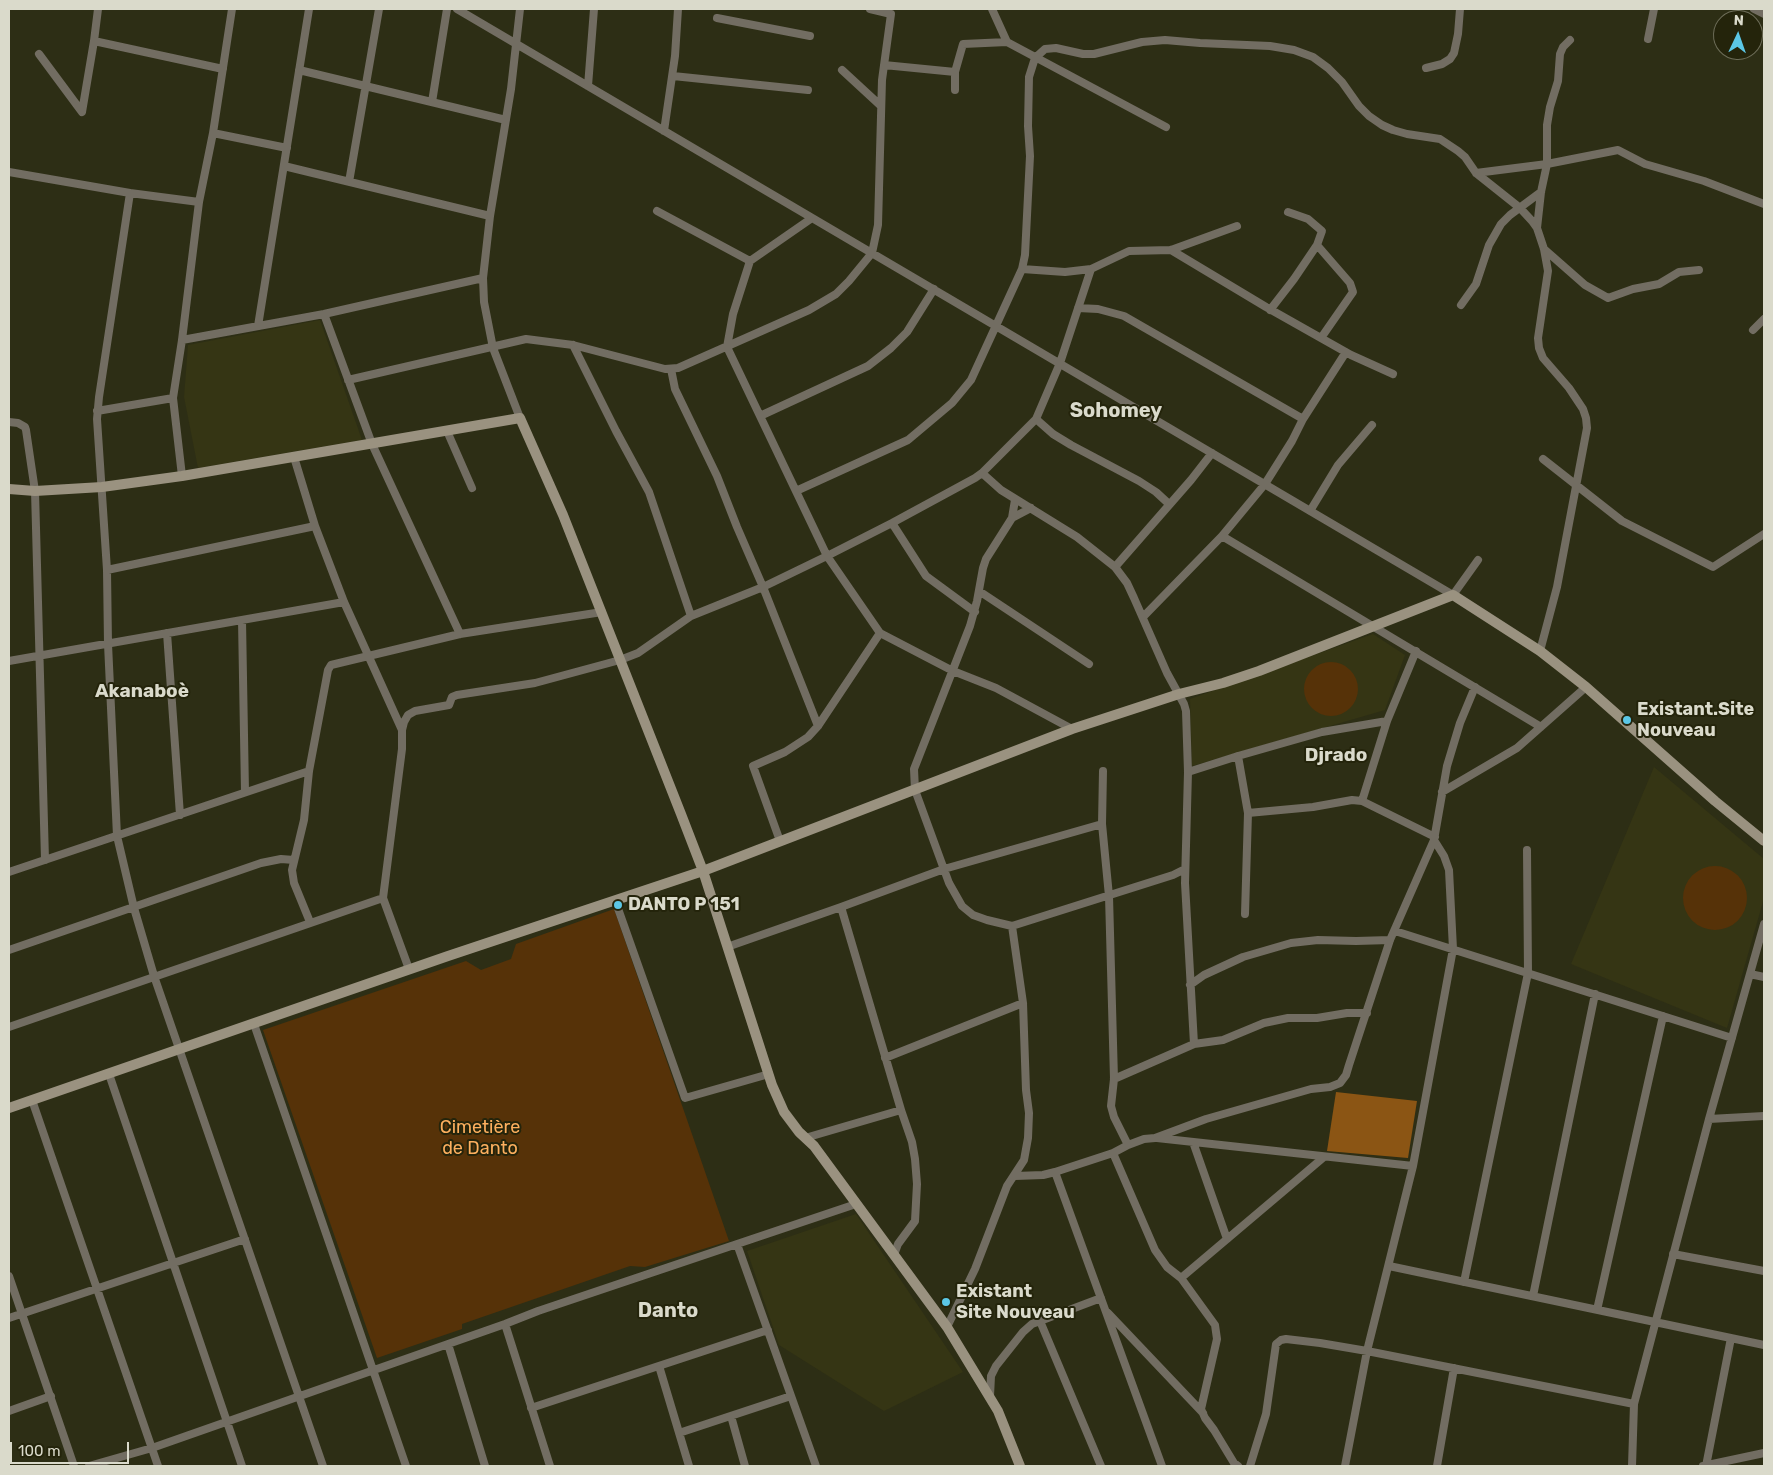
<!DOCTYPE html>
<html>
<head>
<meta charset="utf-8">
<style>
  body { margin:0 }
  #map { position:relative; width:1773px; height:1475px; overflow:hidden; background:#2d2e15; font-family:Rubik,sans-serif }
  canvas { display:block }
  .frame { position:absolute; inset:0; border:10px solid #dadacb; pointer-events:none }
  .north { position:absolute; left:1713px; top:10px; width:50px; height:50px; box-sizing:border-box; background:#24240b; border:1px solid #6d6d58; border-radius:50%; rotate:3deg; font-size:14px; font-weight:700; line-height:20px; text-align:center; color:#dadacb }
  .north::after { content:''; display:block; margin:auto; width:18px; height:22px; background:#5bc7e7; clip-path:polygon(50% 0,100% 100%,50% 72%,0 100%) }
  .scale { position:absolute; left:10px; top:1442px; width:119px; height:22px; box-sizing:border-box; border:2px solid #dadacb; border-top:0; padding-left:6px; font-size:15px; line-height:18px; white-space:nowrap; color:#dadacb; -webkit-text-stroke:4px #24240b; paint-order:stroke }
</style>
</head>
<body>
<div id="map">
<canvas width="1773" height="1475"></canvas>
<div class="frame"></div>
<div class="north">N</div>
<div class="scale">100 m</div>
</div>
<script>
const ctx = document.querySelector('canvas').getContext('2d');
ctx.lineJoin = 'round';
function paint(path, color) { ctx.fillStyle = color; ctx.fill(path, 'evenodd'); }
const toPath = rows => new Path2D(rows.map(r => 'M' + r).join(''));
function strokePath(path, color, width, dash) { ctx.strokeStyle = color; ctx.lineWidth = width; ctx.lineCap = dash ? 'butt' : 'round'; ctx.setLineDash(dash || []); ctx.stroke(path); }
function drawText(font, color, halo, rows, align = 'center') {
  ctx.font = font + ' Rubik,sans-serif'; ctx.lineWidth = 4; ctx.setLineDash([]); ctx.textBaseline = 'middle'; ctx.strokeStyle = halo; ctx.fillStyle = color; for (const [text, x, y, turn = 0] of rows) {
    ctx.save(); ctx.translate(x, y); ctx.rotate((+turn || 0) * Math.PI / 180); ctx.textAlign = isNaN(turn) ? turn : align; if (halo) ctx.strokeText(text, 0, 0); ctx.fillText(text, 0, 0); ctx.restore();
  }
}
paint(toPath([
  [320,320,362,440,198,468,184,397,188,345],
  [1373,634,1405,655,1385,710,1192,766,1190,699],
  [1654,767,1764,859,1764,898,1727,1028,1571,964],
  [856,1214,963,1372,884,1411,779,1345,747,1251]
]), '#353514');
paint(toPath([
  '1304 689a27 27 0 1 1 54 0a27 27 0 1 1-54 0Z',
  '1683 898a32 32 0 1 1 64 0a32 32 0 1 1-64 0Z',
  [614,909,729,1241,645,1267,630,1266,462,1324,462,1329,377,1358,263,1030,466,961,481,970,511,959,516,944]
]), '#563208');
paint(toPath([
  [1336,1092,1417,1101,1408,1158,1327,1151]
]), '#8b5514');
strokePath(toPath([
  [98,9,94,41,223,69],
  [457,9,1453,595,1478,560],
  [1754,9,1764,14],
  [717,18,810,36],
  [1648,39,1654,9],
  [1007,42,1166,127],
  [39,54,82,112,94,41],
  [884,65,955,72],
  [1426,68,1442,64,1450,59,1454,53,1458,34,1460,9],
  [299,70,506,120],
  [842,70,881,106],
  [673,76,808,90],
  [588,86,594,9],
  [955,90,955,72,963,44,1007,42,992,9],
  [432,102,447,9],
  [664,131,675,56,678,9],
  [213,133,287,148],
  [284,166,490,216],
  [9,172,130,193,99,397,97,419,107,570,108,644,117,836,134,908,154,976,323,1466],
  [1476,173,1547,164,1618,150,1645,164,1704,181,1764,204],
  [349,182,379,9],
  [130,193,199,202],
  [657,211,750,261],
  [1288,212,1308,219,1322,231,1317,245,1350,283,1353,292,1321,338],
  [812,218,750,261,733,314,727,347,827,556,880,633,953,671,996,688,1072,729],
  [1537,228,1541,192,1547,164,1547,125,1550,107,1558,81,1560,54,1563,47,1570,40],
  [1544,249,1585,285,1608,298,1633,289,1659,284,1679,272,1699,270],
  [1171,250,1266,307,1351,355,1393,374],
  [1022,269,1065,272,1091,269,1129,251,1171,250,1237,226],
  [1461,305,1476,284,1489,245,1501,224,1510,215,1541,192],
  [1078,308,1098,309,1124,316,1303,419],
  [1270,310,1294,279,1317,245],
  [324,314,372,444,460,634],
  [258,326,309,9],
  [1753,330,1764,319],
  [182,340,324,314,483,278],
  [573,345,616,431,649,492,691,616],
  [671,369,675,389,717,476,737,527,763,587,818,726],
  [348,380,526,339,573,345,665,369,678,368,809,310,836,294,849,281,872,253,878,225,882,80,891,14,870,9],
  [97,411,173,398],
  [760,416,868,366,891,348,907,332,934,289],
  [520,418,493,348,484,302,483,278,490,216,511,89,520,9],
  [1036,419,1053,434,1071,445,1139,481,1156,492,1169,504],
  [9,422,18,423,25,427,26,430,35,491,45,860],
  [447,431,472,488],
  [294,457,315,526,344,602,402,730,402,749,383,898,409,969],
  [1543,459,1622,521,1713,567,1764,534],
  [982,473,1001,490,1077,537,1115,567,1127,583,1134,598,1167,673,1184,704,1186,711,1188,772,1185,883,1194,1044],
  [182,476,173,398,182,340,199,202,213,133,232,9],
  [796,491,908,440,952,403,971,380,1022,269,1025,255,1030,156,1028,126,1029,77,1035,58,1045,49,1056,48,1083,54,1094,54,1142,42,1165,40,1200,43,1270,46,1294,50,1313,57,1328,68,1342,82,1359,106,1369,116,1382,125,1393,130,1407,134,1440,139,1458,151,1465,157,1476,173,1520,208,1532,221,1537,228,1544,249,1548,271,1538,338,1539,348,1543,358,1569,388,1583,409,1586,418,1587,428,1557,587,1540,651],
  [1015,500,1012,518,986,559,983,568,977,601,970,626,914,769,915,790,949,883,962,906,973,915,987,920,1012,926,1173,875,1185,869],
  [1310,511,1338,465,1372,425],
  [1012,518,1031,508],
  [892,523,926,576,975,612],
  [1222,536,1541,727],
  [1115,567,1191,480,1212,453],
  [107,570,315,526],
  [979,591,1089,664],
  [1143,617,1222,536,1265,484,1292,441,1303,419,1346,352],
  [242,620,245,792],
  [167,633,180,815],
  [9,661,344,602],
  [402,730,404,722,408,715,415,711,449,705,452,697,457,695,535,683,620,660,638,653,691,616,763,587,827,556,892,523,975,478,982,473,1036,419,1060,363,1091,269],
  [1238,756,1248,813,1245,914],
  [1103,771,1102,824,1109,896,1114,1079,1111,1106,1114,1117,1128,1145],
  [1188,772,1238,756,1322,732,1387,721],
  [1442,792,1517,748,1586,687],
  [1362,801,1387,721,1416,651],
  [1248,813,1313,807,1352,800,1362,801,1435,837],
  [780,841,753,766,785,752,808,737,818,726,880,633],
  [9,872,309,771],
  [615,900,685,1098,769,1074],
  [310,922,294,883,292,870,304,820,309,771,328,670,331,665,460,634,602,612],
  [1395,931,1732,1038],
  [727,947,841,907,944,869,1102,824],
  [9,950,261,863,281,859,294,860],
  [1750,974,1764,977],
  [1190,985,1204,975,1243,957,1291,943,1318,940,1356,941,1390,940],
  [254,1024,406,1466],
  [9,1027,383,898],
  [885,1058,1023,1003],
  [109,1074,242,1466],
  [1114,1079,1194,1044,1223,1040,1264,1023,1288,1018,1317,1018,1347,1013,1367,1013],
  [32,1100,158,1466],
  [1709,1119,1764,1116],
  [805,1138,901,1110,841,907],
  [1157,1138,1413,1166],
  [1193,1142,1227,1239],
  [1113,1153,1155,1250,1167,1267,1181,1278,1215,1325,1217,1339,1201,1409,1205,1418,1214,1430,1234,1463,1238,1466],
  [1055,1172,1162,1466],
  [1015,1176,1043,1175,1055,1172,1113,1153,1128,1145,1144,1139,1155,1138,1206,1119,1311,1089,1330,1087,1340,1083,1346,1075,1349,1065,1390,940,1434,840,1447,766,1460,723,1475,687],
  [737,1244,816,1466],
  [1673,1254,1764,1271],
  [894,1255,898,1244,915,1221,917,1184,915,1159,912,1142,901,1110],
  [1389,1266,1764,1345],
  [9,1276,74,1466],
  [1181,1278,1324,1157],
  [1464,1282,1528,973,1527,850],
  [1533,1296,1595,994],
  [1597,1310,1663,1016],
  [1108,1313,1203,1413],
  [9,1318,245,1239],
  [1040,1321,1101,1466],
  [505,1324,550,1466],
  [947,1327,975,1269,1007,1186,1024,1160,1028,1138,1029,1113,1026,1090,1023,1003,1012,926],
  [448,1344,485,1466],
  [659,1366,689,1466],
  [990,1396,991,1376,996,1366,1023,1332,1032,1324,1101,1298],
  [531,1408,768,1330],
  [9,1411,51,1396],
  [731,1416,745,1466],
  [679,1433,791,1396],
  [89,1466,152,1448,505,1324,538,1311,856,1204],
  [1250,1466,1266,1414,1276,1344,1281,1340,1286,1339,1320,1343,1367,1351,1634,1404],
  [1345,1466,1367,1351,1413,1166,1453,949,1449,870,1444,856,1434,840],
  [1437,1466,1454,1368],
  [1632,1466,1634,1404,1709,1119,1764,924],
  [1703,1466,1764,1453],
  [1706,1466,1731,1338]
]), '#726d62', 8);
strokePath(toPath([
  [9,489,35,491,102,487,182,476,520,418,563,515,681,814,703,871,772,1085,784,1112,799,1132,814,1146,947,1327,998,1411,1020,1466],
  [9,1108,448,956,703,871,1072,729,1179,694,1223,683,1259,671,1453,595,1540,651,1586,687,1715,801,1764,841]
]), '#9a9280', 10);
for (const [x, y, r, color] of [
  [1627,720,5,"#5bc7e7"],
  [618,905,5,"#5bc7e7"],
  [946,1302,5,"#5bc7e7"]
]) { const dot = new Path2D(); dot.arc(x, y, r, 0, 2 * Math.PI); ctx.fillStyle = color; ctx.fill(dot); strokePath(dot, '#24240b', 2); }
drawText('bold 18px', '#dadacb', '#24240b', [
  ["Existant.Site",1637,710],
  ["Nouveau",1637,731],
  ["DANTO P 151",628,905],
  ["Existant",956,1292],
  ["Site Nouveau",956,1313]
], 'left');
drawText('18px', '#fdaf5e', '#24240b', [
  ["Cimetière",480,1128],
  ["de Danto",480,1149]
]);
drawText('bold 19px', '#dadacb', '#24240b', [
  ["Akanaboè",142,692],
  ["Djrado",1336,756]
]);
drawText('bold 20px', '#dadacb', '#24240b', [
  ["Sohomey",1116,411],
  ["Danto",668,1311]
]);
</script>
</body>
</html>
